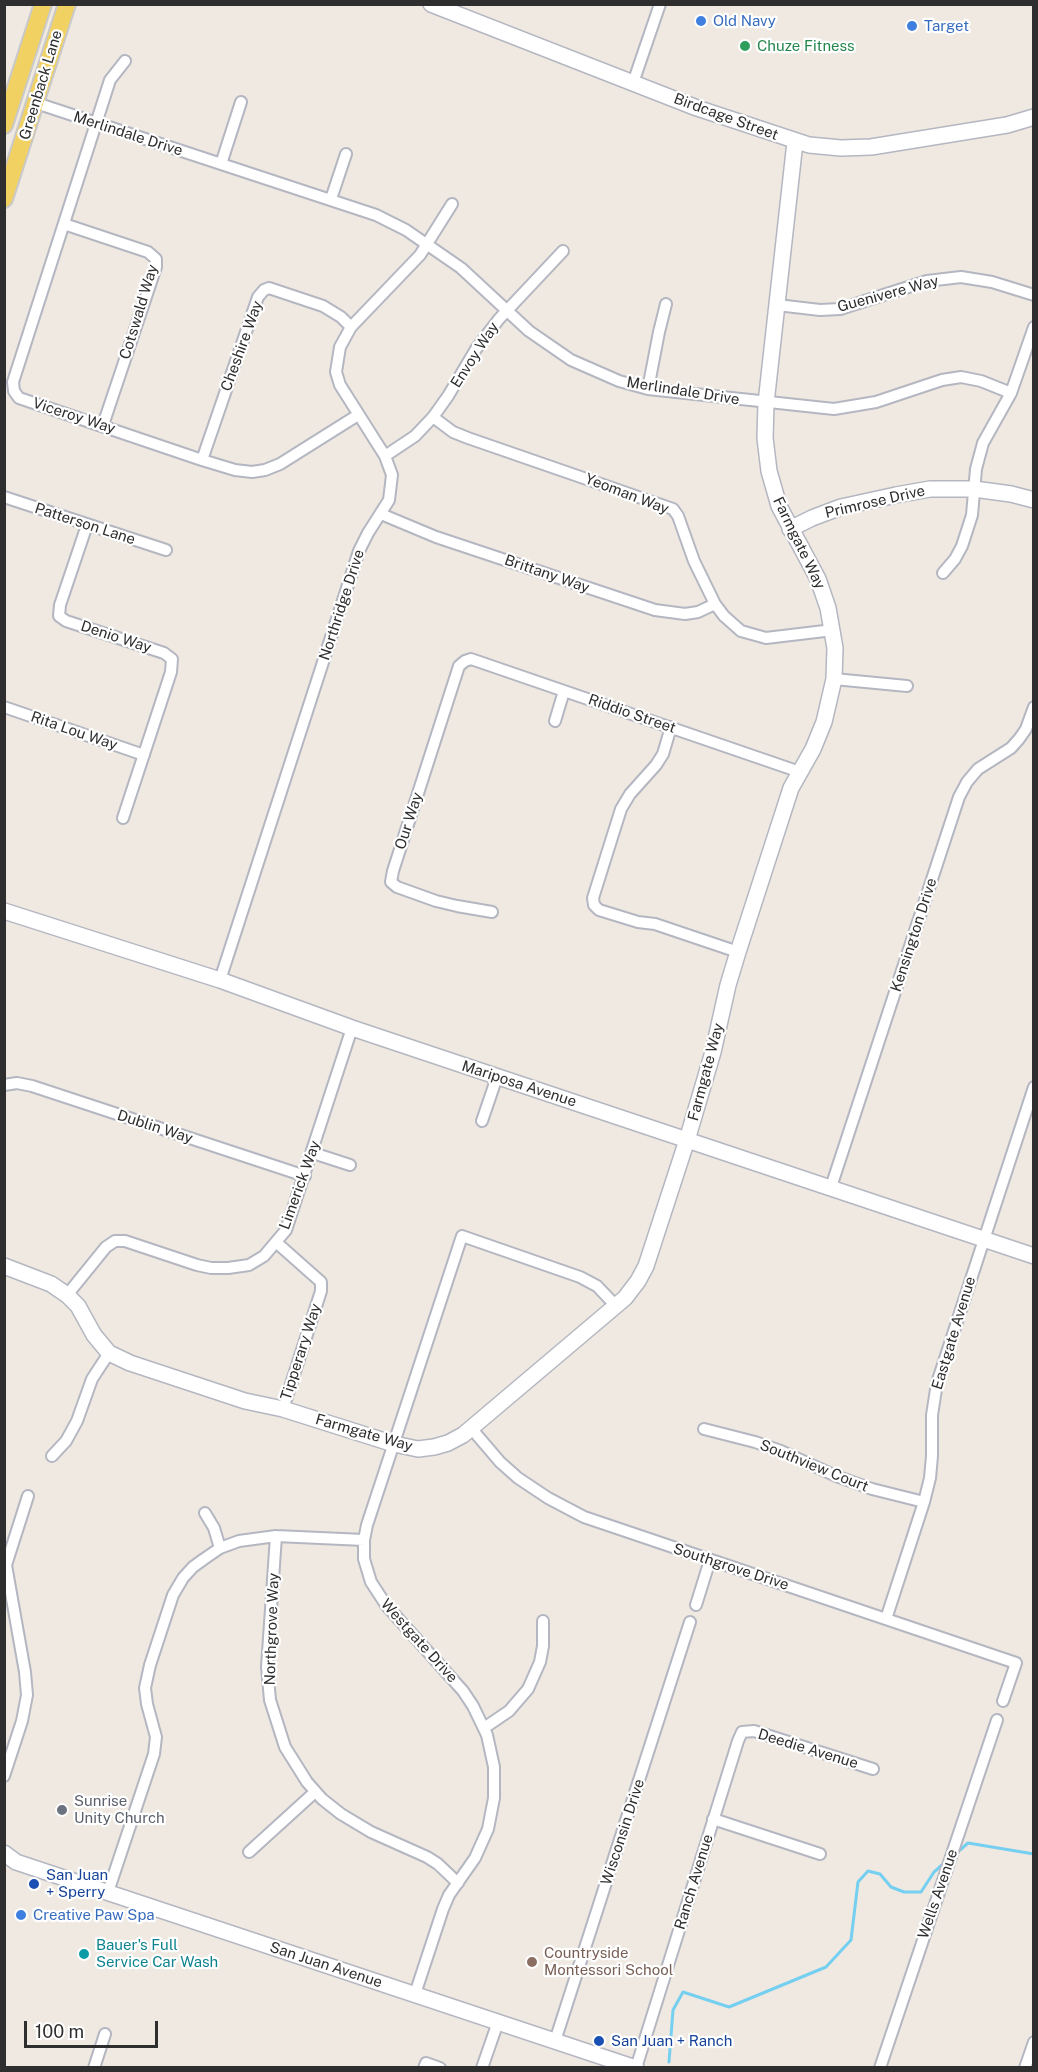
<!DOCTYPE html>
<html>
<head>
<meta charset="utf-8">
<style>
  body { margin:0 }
  #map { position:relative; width:1038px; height:2072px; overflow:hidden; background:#efe9e1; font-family:"Public Sans",sans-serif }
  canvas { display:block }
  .frame { position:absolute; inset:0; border:6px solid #2e2e2e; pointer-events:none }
  .scale { position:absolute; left:24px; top:2021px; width:134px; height:27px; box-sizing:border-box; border:3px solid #2e2e2e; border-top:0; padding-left:8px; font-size:18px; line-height:21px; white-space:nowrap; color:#2e2e2e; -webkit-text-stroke:4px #fff; paint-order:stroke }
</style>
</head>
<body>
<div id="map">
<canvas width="1038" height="2072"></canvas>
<div class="frame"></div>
<div class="scale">100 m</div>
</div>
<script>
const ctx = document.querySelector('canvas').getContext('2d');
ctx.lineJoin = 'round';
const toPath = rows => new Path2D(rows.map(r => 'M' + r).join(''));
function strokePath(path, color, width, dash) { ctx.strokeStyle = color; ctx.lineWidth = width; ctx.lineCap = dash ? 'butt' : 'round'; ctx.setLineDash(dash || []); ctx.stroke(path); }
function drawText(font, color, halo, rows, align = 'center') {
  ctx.font = font + ' "Public Sans",sans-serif'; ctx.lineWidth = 4.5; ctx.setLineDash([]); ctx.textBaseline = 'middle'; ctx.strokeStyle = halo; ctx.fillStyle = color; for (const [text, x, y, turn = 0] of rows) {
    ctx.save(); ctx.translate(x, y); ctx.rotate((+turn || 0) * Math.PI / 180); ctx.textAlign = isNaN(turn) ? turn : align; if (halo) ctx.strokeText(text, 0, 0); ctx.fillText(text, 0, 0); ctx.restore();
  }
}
strokePath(toPath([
  [960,1850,968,1843,1034,1854],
  [669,2062,673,2010,683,1992,729,2007,826,1967,851,1940,858,1882,868,1871,880,1874,891,1887,904,1892,921,1892,934,1872,942,1865]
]), '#75cff0', 3);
const street = toPath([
  [125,61,110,80,13,382,14,391,19,398,202,460,235,470,252,472,265,470,280,464,358,415],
  [633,83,660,4],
  [36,103,376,215,406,230,461,268,529,331,571,360,619,381,648,389,834,409,876,402,942,380,961,377,981,381,1011,393],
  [221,164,241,102],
  [331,199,346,154],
  [64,224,148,252,156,259,156,267,103,425],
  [777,305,820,310,840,309,927,281,961,277,992,282,1034,295],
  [648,389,659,332,666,304],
  [433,417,453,432,468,438,673,509,678,516,694,561,715,604,724,616,741,631,766,638,833,630],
  [385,456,415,436,433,417,448,396,476,349,499,319,563,251],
  [202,460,258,297,264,290,269,288,323,306,341,317,351,327],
  [4,497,166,550],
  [381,514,436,537,655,610,685,614,698,612,715,604],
  [87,525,60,605,59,616,66,621,164,653,172,659,171,672,123,818],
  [943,573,955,559,962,546,972,515,976,469,983,443,1011,393,1034,327],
  [834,679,907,686],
  [4,707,144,755],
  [555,721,564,691],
  [671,727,663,754,656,765,630,794,621,809,593,898,594,905,599,910,638,922,655,924,738,952],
  [492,912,457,906,436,901,397,887,391,882,393,871,459,666,465,661,471,659,800,772],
  [220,980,359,551,368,533,389,500,392,475,385,456,340,385,336,372,340,347,351,327,420,255,452,204],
  [4,1085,17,1083,32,1086,305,1176],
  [482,1121,497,1077],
  [313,1153,350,1165],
  [831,1187,959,797,967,782,978,769,1011,748,1019,739,1026,729,1034,707],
  [277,1243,321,1282,321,1291,283,1409],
  [67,1295,106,1247,115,1241,125,1241,197,1265,211,1268,228,1268,249,1265,264,1256,286,1230,352,1028],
  [471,1428,500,1462,518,1478,548,1498,584,1517,1016,1663,1003,1701],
  [704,1429,755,1442,781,1451,836,1476,872,1489,924,1502],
  [52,1456,66,1441,77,1421,92,1379,109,1353],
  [205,1513,214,1528,220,1548],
  [276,1536,267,1667,270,1700,285,1747,307,1782,322,1799,341,1814,371,1832,427,1857,438,1864,458,1883],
  [696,1605,710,1560],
  [886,1619,924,1502,930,1478,932,1456,932,1415,937,1383,1034,1087],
  [484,1728,509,1711,528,1689,540,1662,543,1646,543,1621],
  [4,1776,22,1721,27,1695,25,1672,6,1565,28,1496],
  [713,1819,820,1854],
  [249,1852,315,1792],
  [108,1892,154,1754,156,1737,147,1704,145,1688,150,1665,173,1595,183,1578,193,1567,204,1559,220,1548,239,1541,276,1536,364,1540],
  [415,1994,443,1909,449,1895,475,1858,488,1829,494,1798,494,1767,487,1735,473,1706,463,1691,386,1605,371,1582,364,1559,364,1540,367,1525,462,1236,580,1277,597,1286,616,1306],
  [555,2041,690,1622],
  [94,2068,105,2034],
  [424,2068,426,2063,440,2068],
  [482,2068,498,2022],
  [636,2068,738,1741,742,1732,754,1731,873,1769],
  [880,2068,997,1720],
  [1025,2068,1034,2042]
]);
const secondary = toPath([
  [431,4,697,108,809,145,841,148,871,147,1007,125,1034,117],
  [790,529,812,518,841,507,896,495,930,489,974,489,1011,494,1034,500],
  [4,911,220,980,352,1028,1034,1256],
  [4,1266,51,1284,67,1295,78,1306,94,1335,109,1353,130,1363,245,1401,283,1409,394,1444,418,1449,434,1447,448,1443,463,1435,625,1298,638,1281,646,1266,687,1140,713,1052,728,985,738,952,791,788,813,749,824,722,834,679,835,648,828,608,818,579,779,506,769,471,765,438,766,403,795,142],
  [4,1853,16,1862,636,2068]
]);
const primary = toPath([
  [4,125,43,4],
  [4,199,67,4]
]);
strokePath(street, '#b4b7c1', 14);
strokePath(secondary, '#b4b7c1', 18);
strokePath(primary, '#c9c9c9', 20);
strokePath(street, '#fff', 10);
strokePath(secondary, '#fff', 15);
strokePath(primary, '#f2d163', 16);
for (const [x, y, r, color] of [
  [701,21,6,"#3f7fe0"],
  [912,26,6,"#3f7fe0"],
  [745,46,6,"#2e9e5b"],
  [62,1810,6,"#6b7280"],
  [34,1884,6,"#1a4fb4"],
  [21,1915,6,"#3f7fe0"],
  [84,1954,6,"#0f9aa8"],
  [532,1962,6,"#8d6e63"],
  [599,2041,6,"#1a4fb4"]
]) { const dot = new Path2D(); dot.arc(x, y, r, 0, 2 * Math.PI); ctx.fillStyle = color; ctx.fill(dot); strokePath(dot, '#fff', 2); }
drawText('15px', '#366cbe', '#fff', [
  ["Old Navy",713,21],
  ["Target",924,26],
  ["Creative Paw Spa",33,1915]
], 'left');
drawText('15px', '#27864d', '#fff', [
  ["Chuze Fitness",757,46]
], 'left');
drawText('15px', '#2e2e2e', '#fff', [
  ["Greenback Lane",41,85,-73],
  ["Birdcage Street",726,117,20],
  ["Merlindale Drive",128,134,18],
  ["Guenivere Way",888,294,-15],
  ["Cotswald Way",139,312,-73],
  ["Cheshire Way",242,346,-70],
  ["Envoy Way",475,355,-57],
  ["Merlindale Drive",683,391,9],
  ["Viceroy Way",74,416,18],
  ["Yeoman Way",627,494,21],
  ["Primrose Drive",875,502,-13],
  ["Patterson Lane",85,524,18],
  ["Farmgate Way",799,543,64],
  ["Brittany Way",547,574,19],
  ["Northridge Drive",342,605,-72],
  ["Denio Way",116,637,18],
  ["Riddio Street",632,714,19],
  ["Rita Lou Way",74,731,19],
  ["Our Way",409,821,-72],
  ["Kensington Drive",914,935,-72],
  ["Farmgate Way",706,1072,-75],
  ["Mariposa Avenue",519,1084,18],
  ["Dublin Way",155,1127,18],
  ["Limerick Way",300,1185,-70],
  ["Eastgate Avenue",954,1333,-73],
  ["Tipperary Way",301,1352,-72],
  ["Farmgate Way",364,1433,16],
  ["Southview Court",814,1466,22],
  ["Southgrove Drive",731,1567,18],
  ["Northgrove Way",272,1629,-88],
  ["Westgate Drive",419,1641,48],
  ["Deedie Avenue",808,1749,17],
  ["Wisconsin Drive",623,1832,-72],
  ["Ranch Avenue",694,1882,-73],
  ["Wells Avenue",938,1894,-71],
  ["San Juan Avenue",326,1965,18]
]);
drawText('15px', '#5b616d', '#fff', [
  ["Sunrise",74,1801],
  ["Unity Church",74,1818]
], 'left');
drawText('15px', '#164399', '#fff', [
  ["San Juan",46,1875],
  ["+ Sperry",46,1892],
  ["San Juan + Ranch",611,2041]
], 'left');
drawText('15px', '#0d838f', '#fff', [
  ["Bauer's Full",96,1945],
  ["Service Car Wash",96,1962]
], 'left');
drawText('15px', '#785e54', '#fff', [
  ["Countryside",544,1953],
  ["Montessori School",544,1970]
], 'left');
</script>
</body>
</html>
